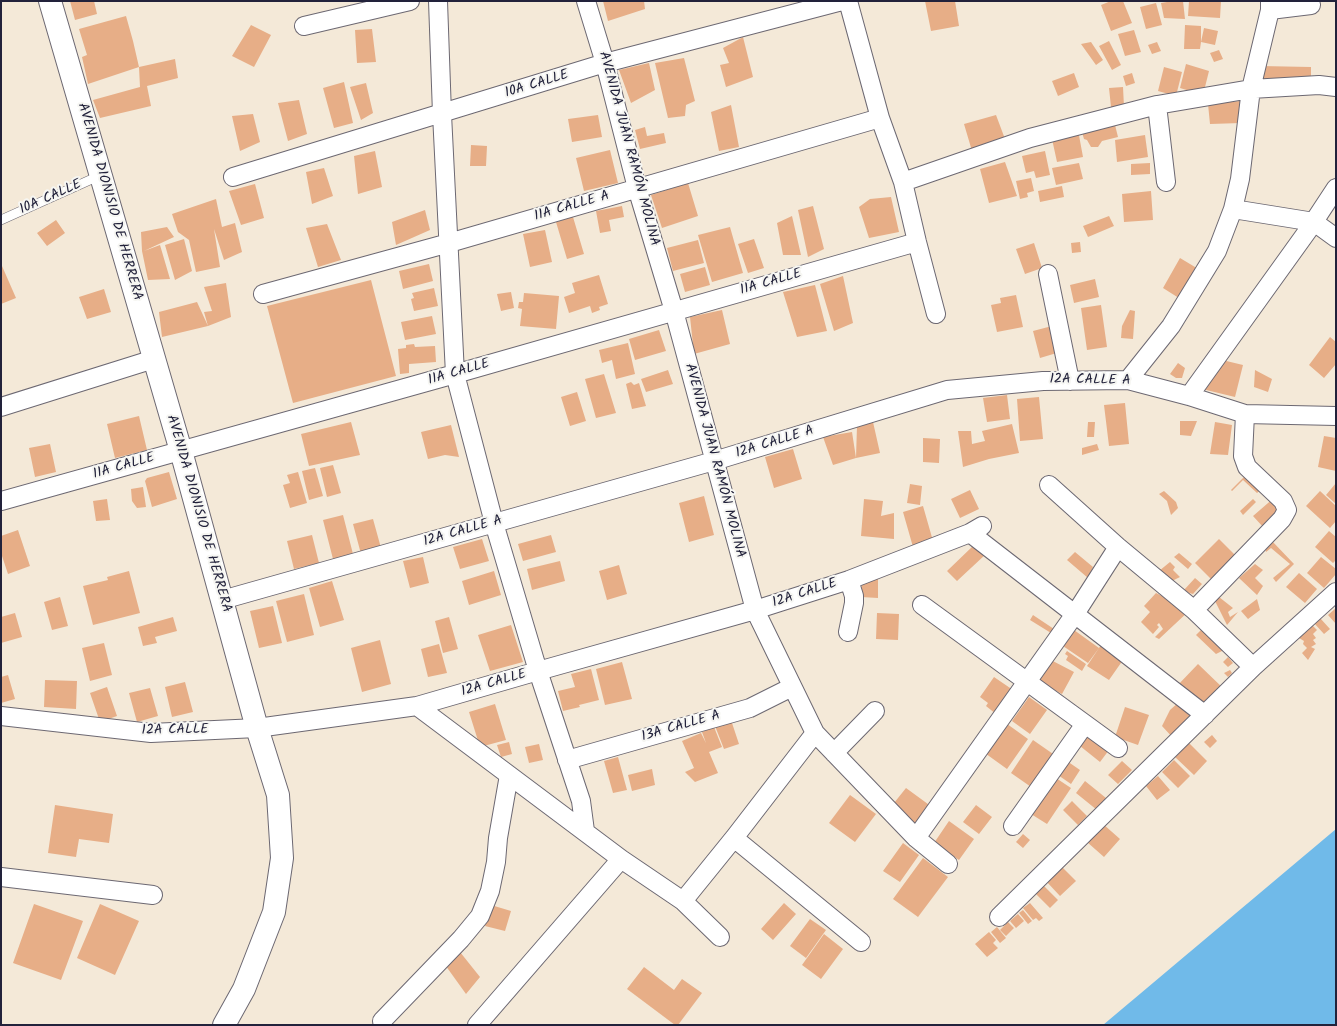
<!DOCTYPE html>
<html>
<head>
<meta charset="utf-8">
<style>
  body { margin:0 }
  #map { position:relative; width:1337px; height:1026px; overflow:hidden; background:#f4e9d8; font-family:Kalam,sans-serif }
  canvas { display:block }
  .frame { position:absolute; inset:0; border:2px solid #22223b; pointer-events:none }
</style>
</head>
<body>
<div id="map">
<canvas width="1337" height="1026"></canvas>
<div class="frame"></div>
</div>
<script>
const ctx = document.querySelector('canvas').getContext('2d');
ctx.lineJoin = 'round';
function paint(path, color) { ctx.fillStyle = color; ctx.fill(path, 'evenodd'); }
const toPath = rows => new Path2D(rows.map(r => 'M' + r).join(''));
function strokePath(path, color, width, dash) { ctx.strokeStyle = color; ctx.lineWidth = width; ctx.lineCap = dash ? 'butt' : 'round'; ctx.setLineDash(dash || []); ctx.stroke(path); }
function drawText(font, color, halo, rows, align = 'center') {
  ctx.font = font + ' Kalam,sans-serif'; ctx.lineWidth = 4; ctx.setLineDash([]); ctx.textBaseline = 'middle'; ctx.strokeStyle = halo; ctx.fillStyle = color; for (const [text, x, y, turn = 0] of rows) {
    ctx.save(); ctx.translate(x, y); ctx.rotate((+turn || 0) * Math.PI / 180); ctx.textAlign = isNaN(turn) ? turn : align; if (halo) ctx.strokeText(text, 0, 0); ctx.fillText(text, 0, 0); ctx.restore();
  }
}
paint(toPath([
  [1336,829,1336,1025,1103,1025]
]), '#70bae9');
paint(toPath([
  [70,1,94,1,97,14,75,20],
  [603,1,644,1,645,9,608,21],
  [925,1,955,1,959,26,931,31],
  [1111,1,1123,1,1132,23,1111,31,1101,5],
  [1173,1,1183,1,1185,19,1164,18,1161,3],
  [1189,1,1221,1,1220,18,1188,16],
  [1156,3,1162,25,1146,29,1140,7],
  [126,16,133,41,139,67,88,84,82,57,87,55,79,29],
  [251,25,271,35,254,67,232,56],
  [1185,25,1201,26,1201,42,1204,28,1218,31,1215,45,1201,42,1200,49,1184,49],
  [372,29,376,62,357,63,355,30],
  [1134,30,1141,52,1125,56,1118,34],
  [743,37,753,77,726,87,720,65,729,63,723,48],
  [1109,41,1121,65,1112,70,1099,46],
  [1091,42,1103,60,1096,65,1081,44],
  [1157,42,1161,51,1152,54,1148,45],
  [1219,50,1223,59,1214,62,1210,53],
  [684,58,695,101,686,105,685,116,668,118,655,63],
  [175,59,178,78,147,86,151,106,100,118,93,100,140,87,139,67],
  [649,63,655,90,631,103,619,70],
  [1186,64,1209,71,1203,95,1180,88],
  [1260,66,1311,67,1311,83,1260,83],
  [1164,67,1182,72,1176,96,1158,91],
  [1074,73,1079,87,1058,96,1052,81],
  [1132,73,1135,83,1126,86,1123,76],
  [344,82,353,123,334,128,323,88],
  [366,83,373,113,361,120,350,87],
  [1123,87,1124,107,1111,107,1109,88],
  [299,100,307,134,288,141,278,103],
  [1241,101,1241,123,1210,124,1208,104],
  [731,105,739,147,719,151,711,112],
  [253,114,260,142,240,151,232,116],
  [598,115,602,137,572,142,568,119],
  [996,115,1005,139,972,151,964,124],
  [1114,121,1118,137,1102,141,1098,147,1091,147,1087,140,1084,139,1081,129],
  [645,127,647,136,664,133,666,143,640,149,635,130],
  [1078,130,1083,157,1057,162,1052,139],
  [1145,135,1148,157,1117,162,1115,140],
  [471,145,487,146,486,166,470,166],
  [610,150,618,183,584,191,576,158],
  [375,151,382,187,358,194,354,156],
  [1045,151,1050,175,1036,178,1034,171,1026,173,1022,156],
  [1005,162,1017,196,989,203,980,169],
  [1079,163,1083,179,1056,185,1052,168],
  [1150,163,1150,174,1131,175,1131,164],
  [324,168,333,196,312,204,306,172],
  [1031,178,1034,191,1027,193,1028,197,1020,199,1016,181],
  [688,183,698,216,662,228,651,195],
  [255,184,264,218,241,225,229,191],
  [1062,186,1064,197,1040,202,1038,191],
  [1151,191,1153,220,1124,222,1122,194],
  [891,197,899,232,869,238,859,207,870,199],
  [216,199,222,227,235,223,242,252,224,260,214,229,220,267,196,272,189,240,178,232,172,214],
  [622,206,624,217,609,220,611,231,600,233,596,211],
  [813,206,824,249,808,257,798,210],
  [425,210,430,230,396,245,392,222],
  [792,216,801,255,783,255,777,223],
  [1109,216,1114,226,1088,237,1083,226],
  [573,217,584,254,567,259,556,222],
  [56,220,65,233,47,246,37,233],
  [327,224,341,260,318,267,306,228],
  [167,227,174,237,144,251,160,245,170,279,148,280,142,251,141,232],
  [730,227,743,273,712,282,698,235],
  [545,230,552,262,530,267,523,234],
  [184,239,192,271,175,280,165,245],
  [754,239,764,268,748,273,738,244],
  [698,240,704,263,673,271,667,248],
  [1080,242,1081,252,1072,253,1071,243],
  [1034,243,1042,268,1025,274,1016,249],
  [1180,258,1200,270,1182,300,1163,288],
  [429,264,433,281,403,289,399,271],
  [2,266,16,298,1,304,1,267],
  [705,267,710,285,685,292,680,274],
  [599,275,608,304,599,307,600,310,592,313,590,306,569,313,564,297,575,293,572,283],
  [843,276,853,323,834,331,820,284],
  [1095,279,1099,297,1074,303,1070,285],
  [371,280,396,376,293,403,267,306],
  [226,283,231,317,208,326,204,312,212,311,204,287],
  [815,285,827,331,797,337,783,292],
  [434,288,438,306,414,311,411,299,414,298,412,293],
  [104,289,111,312,87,319,79,297],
  [511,292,514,308,501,311,497,294],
  [524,293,559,296,556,329,520,326,522,309,518,308,519,302,523,302],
  [1016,295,1023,327,997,332,991,305,1001,303,1000,298],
  [197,302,208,326,162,337,159,312],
  [1101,305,1107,347,1087,350,1081,308],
  [722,310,730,344,694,354,690,317],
  [1130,310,1135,311,1133,339,1121,338,1122,326],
  [432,316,436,334,405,340,401,322],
  [1052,326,1060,352,1040,358,1033,331],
  [659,330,666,351,635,360,629,339],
  [1330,337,1336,342,1336,364,1324,378,1309,365],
  [628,343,635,374,616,379,612,360,602,363,599,350],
  [414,344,415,347,435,346,436,362,409,364,409,373,400,374,398,349,406,348,406,345],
  [1218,359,1243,365,1235,397,1198,388],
  [1178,363,1185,368,1182,378,1176,378,1170,374],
  [668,370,673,384,646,392,641,379],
  [1255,370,1272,379,1268,392,1254,387],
  [604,374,616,413,596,418,585,379],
  [631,382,634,385,639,383,646,406,632,409,626,384],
  [577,392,586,421,570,426,561,397],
  [1007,395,1010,419,987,422,983,398],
  [1039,397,1043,439,1020,441,1017,399],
  [1125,403,1129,444,1109,446,1104,405],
  [139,416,147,450,115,458,107,424],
  [1180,421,1197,421,1191,436,1180,435],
  [351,422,360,455,309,466,301,434],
  [873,422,880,453,856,458,833,465,823,437,852,432,856,458,857,426],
  [1088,422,1095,422,1094,437,1087,437],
  [1215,422,1232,425,1228,455,1210,454],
  [1012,424,1019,453,989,459,963,467,958,431,971,431,972,444,985,441,982,431],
  [451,425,459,457,445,455,428,459,421,432],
  [1324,436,1336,438,1336,471,1318,467],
  [923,438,940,439,939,463,923,462],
  [50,444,56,472,35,477,29,448],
  [1097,444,1099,450,1082,455,1082,448],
  [793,449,802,479,774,488,765,457],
  [333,465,341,493,327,497,320,468],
  [315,468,323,496,309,500,302,471],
  [169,472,177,499,152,507,145,481,147,478],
  [298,472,307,503,290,508,283,485,290,483,287,475],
  [1248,473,1263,488,1257,493,1243,480,1232,491,1231,490],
  [1336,483,1336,504,1326,495],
  [910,484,922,486,920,505,907,503],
  [143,487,146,507,137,508,132,501,131,489],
  [970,490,979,509,960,518,951,499],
  [1164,491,1176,502,1178,508,1171,515,1167,501,1159,494],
  [1320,491,1336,506,1336,521,1330,528,1306,506],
  [704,496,714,535,689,542,679,503],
  [1275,497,1285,510,1264,528,1253,516],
  [107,499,110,520,96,521,93,501],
  [864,499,883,501,881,516,894,513,894,539,861,536],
  [1253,499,1256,502,1243,515,1240,511],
  [923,506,933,541,913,547,903,512],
  [343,515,353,554,333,559,323,520],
  [373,519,381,548,361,554,353,524],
  [18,530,30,566,8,574,1,553,1,536],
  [1329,531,1336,537,1336,560,1333,563,1315,547],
  [312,535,319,563,294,569,287,541],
  [551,535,556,552,523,561,518,544],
  [482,539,489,561,460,569,453,547],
  [1219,539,1235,555,1211,579,1195,563],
  [1272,541,1294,564,1276,582,1273,578,1290,564,1271,548,1266,552,1265,548],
  [973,546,986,554,957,581,947,571],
  [1075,552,1093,567,1088,578,1067,560],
  [1179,553,1192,564,1188,569,1174,557],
  [423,557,429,583,410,588,403,561],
  [1321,557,1336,569,1336,574,1324,588,1307,573],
  [560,561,565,581,532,590,527,569],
  [1170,562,1175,567,1173,570,1180,577,1170,582,1159,571],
  [1255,564,1263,570,1255,578,1263,586,1257,595,1239,578],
  [619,565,627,594,607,600,599,571],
  [129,571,140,613,93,625,83,586,108,580,107,577],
  [494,571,501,595,469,605,462,581],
  [1299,573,1317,589,1305,603,1286,587],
  [862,576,878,577,878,598,861,597],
  [1195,578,1202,584,1193,594,1186,592,1184,590],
  [332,581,344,620,320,627,309,588],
  [1156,593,1190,610,1159,639,1155,637,1163,629,1159,623,1157,625,1159,627,1153,634,1141,622,1150,612,1144,606],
  [304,594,314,635,287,642,276,601],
  [60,597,68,626,52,630,44,602],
  [1219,597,1233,608,1228,612,1230,617,1238,612,1227,625,1214,599],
  [1257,599,1260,610,1248,619,1241,611],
  [273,606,282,643,259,648,250,611],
  [1336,608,1336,624,1328,615],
  [15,613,22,637,1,643,1,617],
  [877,613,899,614,898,640,876,639],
  [1033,615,1054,629,1051,633,1030,620],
  [173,617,177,631,155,637,157,643,143,646,138,627],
  [449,617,458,649,443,653,435,621],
  [1320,618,1330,629,1324,634,1314,623],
  [511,625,523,662,490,671,478,635],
  [1312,625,1317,630,1313,634,1316,638,1313,640,1316,644,1311,647,1315,649,1308,660,1302,653,1307,648,1303,644,1304,641,1299,638],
  [1204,627,1226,649,1216,654,1196,635],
  [1074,630,1099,648,1088,663,1063,646],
  [380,640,391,684,362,692,351,648],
  [104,643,112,675,90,681,82,648],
  [439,644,447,673,428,677,421,649],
  [1101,645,1123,660,1109,680,1087,666],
  [1067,651,1086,664,1082,671,1066,660,1068,656,1065,654],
  [1228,657,1233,663,1228,667,1223,662],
  [1049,659,1074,672,1062,694,1037,681],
  [622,662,632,699,605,705,596,669],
  [1198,664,1224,689,1202,712,1176,687],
  [591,669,599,700,579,705,580,707,563,711,558,691,575,687,571,674],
  [1230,670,1232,673,1228,677,1224,673],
  [8,675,15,699,1,703,1,677],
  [994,677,1013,690,996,714,986,706,988,703,980,697],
  [45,680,77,681,76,709,44,707],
  [185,682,193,712,172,717,165,687],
  [107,687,117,716,100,722,90,693],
  [150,688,158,716,137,722,129,693],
  [1029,697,1047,710,1030,734,1012,721],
  [1179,702,1195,720,1174,739,1162,726,1170,710],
  [495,704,506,740,480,747,469,712],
  [1125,707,1149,715,1138,745,1115,737],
  [731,720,739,744,724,749,715,726],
  [1003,721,1028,739,1007,769,982,751],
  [714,727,722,747,709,752,718,773,695,782,685,772,694,768,682,741,701,733,706,743,702,732],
  [1089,734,1109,750,1100,762,1080,746],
  [1212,735,1217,741,1210,748,1204,742],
  [1033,740,1056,756,1034,789,1011,773],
  [509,742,512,754,501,757,497,745],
  [1189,743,1207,761,1194,775,1175,757],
  [539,744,543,760,529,763,525,747],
  [618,757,627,790,613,793,604,761],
  [1064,759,1080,770,1071,784,1055,773],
  [1174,760,1190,776,1178,788,1162,772],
  [1122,761,1132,770,1118,784,1108,775],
  [652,769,655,785,632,791,628,775],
  [1053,776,1071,788,1047,824,1031,814],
  [1158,776,1170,790,1157,800,1146,786],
  [1085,781,1106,798,1097,810,1076,793],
  [906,788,932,807,916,827,890,808],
  [850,795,876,814,855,842,829,823],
  [1072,801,1087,816,1078,825,1063,810],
  [55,805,113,814,109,843,79,839,76,857,48,853],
  [976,805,992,817,979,834,963,822],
  [949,821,974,839,959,860,934,843],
  [1103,824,1120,839,1104,857,1087,842],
  [1023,834,1030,840,1023,848,1016,842],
  [903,843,919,855,900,882,883,871],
  [923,858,948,877,918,917,893,899],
  [1060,865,1076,881,1060,896,1045,880],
  [1044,886,1058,900,1050,908,1036,894],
  [784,903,796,914,773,940,761,929],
  [1030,903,1043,918,1039,921,1036,918,1033,920,1023,908],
  [34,904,83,921,61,980,13,963],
  [100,904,139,921,115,975,77,958],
  [491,905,511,911,505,931,485,926],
  [1023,910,1032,921,1028,924,1019,913],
  [1018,914,1024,921,1016,928,1010,921],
  [810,919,826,930,806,958,790,946],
  [1008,922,1014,928,1006,936,1000,930],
  [997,927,1006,938,1000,943,991,932],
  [989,932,996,940,993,943,998,948,987,957,975,944],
  [824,934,843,949,821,979,802,965],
  [460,952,480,977,466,994,443,962],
  [644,967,674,990,682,979,702,993,678,1025,675,1025,627,989]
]), '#e7ae87');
const lane = toPath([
  [1,220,101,175]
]);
const street = toPath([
  [438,1,442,114,455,374,494,523,538,671,581,801,585,831],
  [586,1,605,63,637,188,674,311,755,610,815,733,916,838,948,864],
  [848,1,880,118,903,182,917,242,936,314],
  [1270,10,1311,5],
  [304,26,410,1],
  [1157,105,1166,182],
  [233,177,605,63,842,1],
  [903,182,1030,138,1157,105,1251,89,1319,85,1336,87],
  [1233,209,1314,222,1336,238],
  [1048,274,1070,381],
  [263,294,449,243,880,118],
  [1128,380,1171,326,1217,251,1233,209,1240,179,1251,89,1270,10,1270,1],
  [1189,396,1309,229,1336,188],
  [1,407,154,359],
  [1049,485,1118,547,1194,610,1253,667],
  [1,501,455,374,917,242],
  [970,533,1205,715],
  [222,600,714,461,947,390,1043,381,1128,380,1189,396,1245,414,1336,416],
  [922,605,1118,748],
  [1194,610,1282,519,1287,510,1283,501,1247,467,1243,456,1245,414],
  [848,632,854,603,854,596,849,580],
  [417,706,621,859,683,901,720,937],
  [1,716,151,733,257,728,417,706,538,671,755,610,849,580,970,533,982,526],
  [834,753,875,711],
  [567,760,750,708,792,687],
  [1013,826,1085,724],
  [734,838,861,942],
  [916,838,1075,614,1118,547],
  [1,877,153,895],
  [683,901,734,838,815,733],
  [999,917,1253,667,1336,592],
  [382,1021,461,939,480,916,490,891,496,862,498,838,509,775],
  [477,1025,621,859]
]);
const secondary = toPath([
  [50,1,181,451,257,728,278,795,282,858,274,912,244,989,224,1025]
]);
strokePath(lane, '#6c6872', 10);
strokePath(street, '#6c6872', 20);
strokePath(secondary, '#6c6872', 24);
strokePath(lane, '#fff', 9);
strokePath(street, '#fff', 18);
strokePath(secondary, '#fff', 22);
drawText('14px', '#22223b', '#f6f6f2', [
  ["10A CALLE",537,85,-17],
  ["AVENIDA JUAN RAMÓN MOLINA",628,149,75],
  ["10A CALLE",51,198,-24],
  ["AVENIDA DIONISIO DE HERRERA",109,202,74],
  ["11A CALLE A",572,207,-16],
  ["11A CALLE",771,283,-16],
  ["11A CALLE",459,373,-16],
  ["12A CALLE A",1090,381,1],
  ["12A CALLE A",775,443,-17],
  ["AVENIDA JUAN RAMÓN MOLINA",714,461,75],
  ["11A CALLE",124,467,-16],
  ["AVENIDA DIONISIO DE HERRERA",198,514,74],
  ["12A CALLE A",463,532,-16],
  ["12A CALLE",805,594,-18],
  ["12A CALLE",494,684,-16],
  ["13A CALLE A",681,727,-16],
  ["12A CALLE",175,731,-1]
]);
</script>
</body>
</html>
